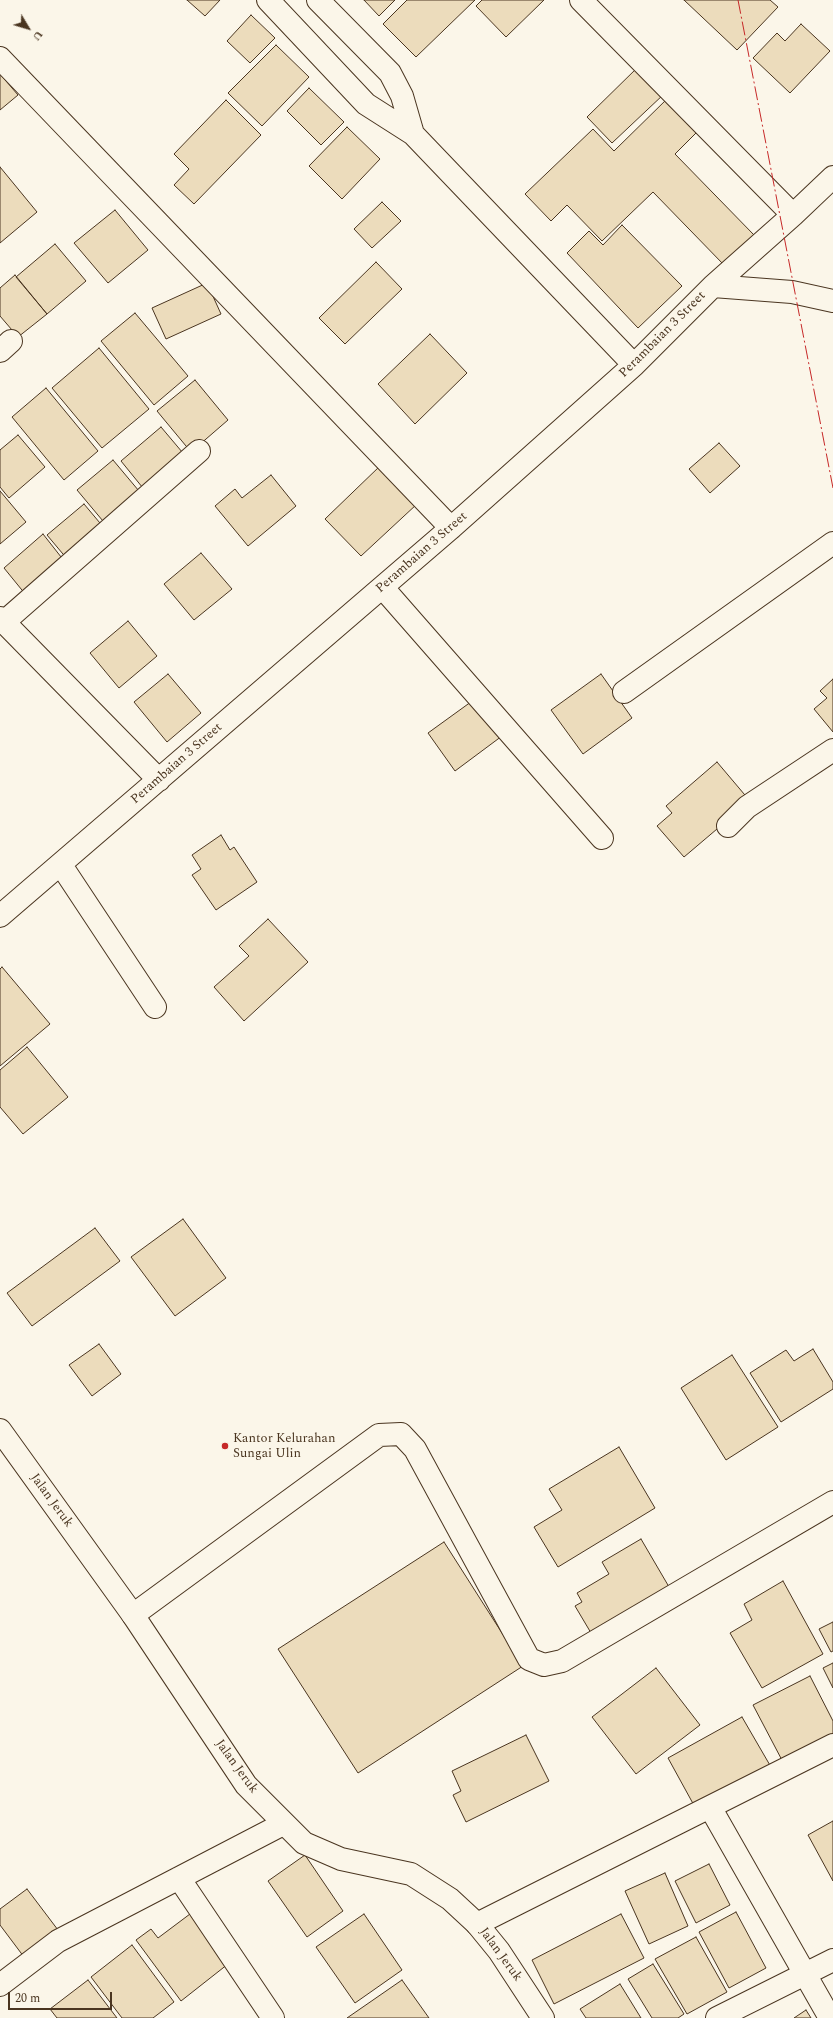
<!DOCTYPE html>
<html>
<head>
<meta charset="utf-8">
<style>
  body { margin:0 }
  #map { position:relative; width:833px; height:2018px; overflow:hidden; background:#fbf6e9; font-family:Spectral,serif }
  canvas { display:block }
  .north { position:absolute; left:8px; top:8px; width:40px; height:40px; -webkit-text-stroke:3px #fbf6e9; paint-order:stroke; rotate:128deg; font-size:11px; font-weight:700; line-height:16px; text-align:center; color:#4a3520 }
  .north::after { content:''; display:block; margin:auto; width:14px; height:18px; background:#4a3520; clip-path:polygon(50% 0,100% 100%,50% 72%,0 100%) }
  .scale { position:absolute; left:8px; top:1992px; width:104px; height:18px; box-sizing:border-box; border:2px solid #4a3520; border-top:0; padding-left:5px; font-size:12px; line-height:14px; white-space:nowrap; color:#4a3520; -webkit-text-stroke:3px #fbf6e9; paint-order:stroke }
</style>
</head>
<body>
<div id="map">
<canvas width="833" height="2018"></canvas>
<div class="north">U</div>
<div class="scale">20 m</div>
</div>
<script>
const ctx = document.querySelector('canvas').getContext('2d');
ctx.lineJoin = 'round';
function paint(path, color) { ctx.fillStyle = color; ctx.fill(path, 'evenodd'); }
const toPath = rows => new Path2D(rows.map(r => 'M' + r).join(''));
function strokePath(path, color, width, dash) { ctx.strokeStyle = color; ctx.lineWidth = width; ctx.lineCap = dash ? 'butt' : 'round'; ctx.setLineDash(dash || []); ctx.stroke(path); }
function drawText(font, color, halo, rows, align = 'center') {
  ctx.font = font + ' Spectral,serif'; ctx.lineWidth = 3; ctx.setLineDash([]); ctx.textBaseline = 'middle'; ctx.strokeStyle = halo; ctx.fillStyle = color; for (const [text, x, y, turn = 0] of rows) {
    ctx.save(); ctx.translate(x, y); ctx.rotate((+turn || 0) * Math.PI / 180); ctx.textAlign = isNaN(turn) ? turn : align; if (halo) ctx.strokeText(text, 0, 0); ctx.fillText(text, 0, 0); ctx.restore();
  }
}
const building = toPath([
  [187,0,220,0,205,16,187,0],
  [364,0,395,0,379,16,364,0],
  [407,0,475,0,416,57,383,24,407,0],
  [482,0,544,0,506,37,476,6,482,0],
  [684,0,770,0,778,7,737,50,684,0],
  [251,15,275,38,250,63,227,41,251,15],
  [801,24,830,51,790,93,753,58,777,33,785,41,801,24],
  [276,45,309,77,262,126,228,93,276,45],
  [638,67,664,94,612,143,587,117,638,67],
  [0,74,18,95,0,110,0,74],
  [309,88,344,122,321,145,287,111,309,88],
  [668,98,699,130,675,154,754,235,724,265,653,192,602,241,567,205,551,221,525,194,593,129,614,151,668,98],
  [226,100,261,135,194,204,174,185,189,169,174,154,226,100],
  [347,127,380,159,342,199,309,166,347,127],
  [0,167,37,212,0,243,0,167],
  [382,202,401,221,372,248,354,229,382,202],
  [115,210,148,250,108,283,74,243,115,210],
  [622,225,682,286,638,328,567,253,589,231,603,245,622,225],
  [55,244,86,281,47,314,16,277,55,244],
  [376,262,402,289,345,344,319,318,376,262],
  [15,275,47,314,18,337,0,316,0,288,15,275],
  [207,283,221,314,166,339,152,308,207,283],
  [135,313,188,376,154,405,101,341,135,313],
  [430,334,467,373,415,424,378,384,430,334],
  [99,348,149,409,102,448,52,388,99,348],
  [195,380,228,420,191,452,157,411,195,380],
  [46,388,98,451,64,480,12,417,46,388],
  [161,427,188,459,147,493,121,461,161,427],
  [18,435,45,467,9,498,0,487,0,450,18,435],
  [719,443,740,466,710,493,689,469,719,443],
  [113,460,144,497,108,527,77,490,113,460],
  [380,466,417,504,361,556,325,519,380,466],
  [271,475,296,506,248,546,215,506,235,489,242,498,271,475],
  [0,491,26,522,0,544,0,491],
  [84,504,105,529,68,560,47,535,84,504],
  [43,534,65,562,26,595,4,568,43,534],
  [201,553,232,589,194,620,164,584,201,553],
  [128,621,157,656,119,688,90,653,128,621],
  [168,674,201,713,167,742,134,702,168,674],
  [601,674,632,718,583,754,551,710,601,674],
  [833,679,833,732,814,709,827,698,820,691,833,679],
  [475,699,502,736,455,771,428,733,475,699],
  [717,762,750,801,684,857,657,826,672,813,666,806,717,762],
  [221,835,230,850,234,847,257,882,216,910,192,875,201,869,192,855,221,835],
  [268,919,308,962,244,1021,214,987,249,956,239,946,268,919],
  [2,967,50,1024,0,1066,0,969,2,967],
  [27,1047,68,1097,23,1134,0,1107,0,1070,27,1047],
  [183,1219,226,1278,175,1316,131,1257,183,1219],
  [95,1228,120,1261,32,1326,7,1293,95,1228],
  [99,1344,121,1374,92,1396,69,1365,99,1344],
  [813,1349,833,1382,833,1389,781,1422,750,1373,786,1350,794,1361,813,1349],
  [732,1355,778,1427,726,1460,681,1388,732,1355],
  [619,1447,655,1508,558,1567,534,1527,562,1510,549,1489,619,1447],
  [641,1539,672,1592,594,1638,575,1606,582,1602,577,1593,609,1574,602,1562,641,1539],
  [444,1542,523,1666,358,1773,278,1649,444,1542],
  [783,1581,823,1654,762,1688,730,1633,752,1620,744,1604,783,1581],
  [833,1622,833,1651,831,1652,819,1629,833,1622],
  [833,1663,833,1688,823,1668,833,1663],
  [656,1668,700,1725,636,1774,592,1717,656,1668],
  [810,1676,833,1721,833,1739,784,1764,753,1705,810,1676],
  [742,1717,771,1767,696,1809,668,1758,742,1717],
  [526,1735,549,1781,466,1822,453,1795,461,1791,452,1771,526,1735],
  [833,1821,833,1881,808,1835,833,1821],
  [305,1855,343,1911,307,1937,268,1881,305,1855],
  [709,1864,730,1905,696,1923,675,1881,709,1864],
  [665,1873,688,1926,649,1944,625,1891,665,1873],
  [27,1889,58,1930,24,1957,0,1925,0,1909,27,1889],
  [736,1912,766,1968,729,1988,699,1932,736,1912],
  [190,1914,228,1964,181,2001,136,1940,151,1929,158,1938,190,1914],
  [364,1914,402,1970,355,2003,316,1947,364,1914],
  [621,1914,644,1958,554,2004,532,1960,621,1914],
  [696,1937,727,1992,687,2014,655,1959,696,1937],
  [132,1945,174,2002,153,2018,122,2018,91,1977,132,1945],
  [653,1964,684,2014,678,2018,652,2018,628,1979,653,1964],
  [88,1980,117,2018,57,2018,50,2009,88,1980],
  [402,1980,429,2018,347,2018,402,1980],
  [620,1984,641,2018,586,2018,580,2009,620,1984],
  [806,2010,811,2018,794,2018,806,2010]
]);
paint(building, '#ecdcbc');
strokePath(building, '#4a3520', 1);
const minor = toPath([
  [268,0,366,104,413,134,634,365],
  [318,0,390,73,402,96,413,134],
  [581,0,793,215],
  [0,58,451,528],
  [713,286,792,292,833,301],
  [0,351,11,341],
  [383,588,602,838],
  [0,618,159,780],
  [4,622,199,451],
  [624,692,833,543],
  [728,826,747,807,833,750],
  [61,865,155,1007],
  [0,916,451,528,634,365,713,286,793,215,833,177],
  [133,1615,379,1435,401,1434,415,1449,529,1659,544,1665,562,1661,833,1502],
  [710,1807,830,2018],
  [179,1878,273,2018],
  [477,1924,833,1745],
  [0,1985,58,1941,283,1824],
  [717,2018,833,1960]
]);
const tertiary = toPath([
  [0,1430,133,1615,246,1785,304,1843,341,1859,411,1874,450,1899,477,1924,499,1951,543,2018]
]);
strokePath(minor, '#4a3520', 24);
strokePath(tertiary, '#4a3520', 24);
strokePath(minor, '#fbf6e9', 22);
strokePath(tertiary, '#fbf6e9', 22);
strokePath(toPath([
  [738,0,833,488]
]), '#c62828', 1, [14, 3, 2, 3]);
for (const [x, y, r, color] of [
  [225,1446,4,"#c62828"]
]) { const dot = new Path2D(); dot.arc(x, y, r, 0, 2 * Math.PI); ctx.fillStyle = color; ctx.fill(dot); strokePath(dot, '#fbf6e9', 1.5); }
drawText('13px', '#4a3520', '#fbf6e9', [
  ["Perambaian 3 Street",663,335,-45],
  ["Perambaian 3 Street",422,553,-41],
  ["Perambaian 3 Street",177,764,-41],
  ["Jalan Jeruk",51,1501,54],
  ["Jalan Jeruk",236,1767,54],
  ["Jalan Jeruk",500,1955,54]
]);
drawText('13px', '#4a3520', '#fbf6e9', [
  ["Kantor Kelurahan",233,1439],
  ["Sungai Ulin",233,1454]
], 'left');
</script>
</body>
</html>
